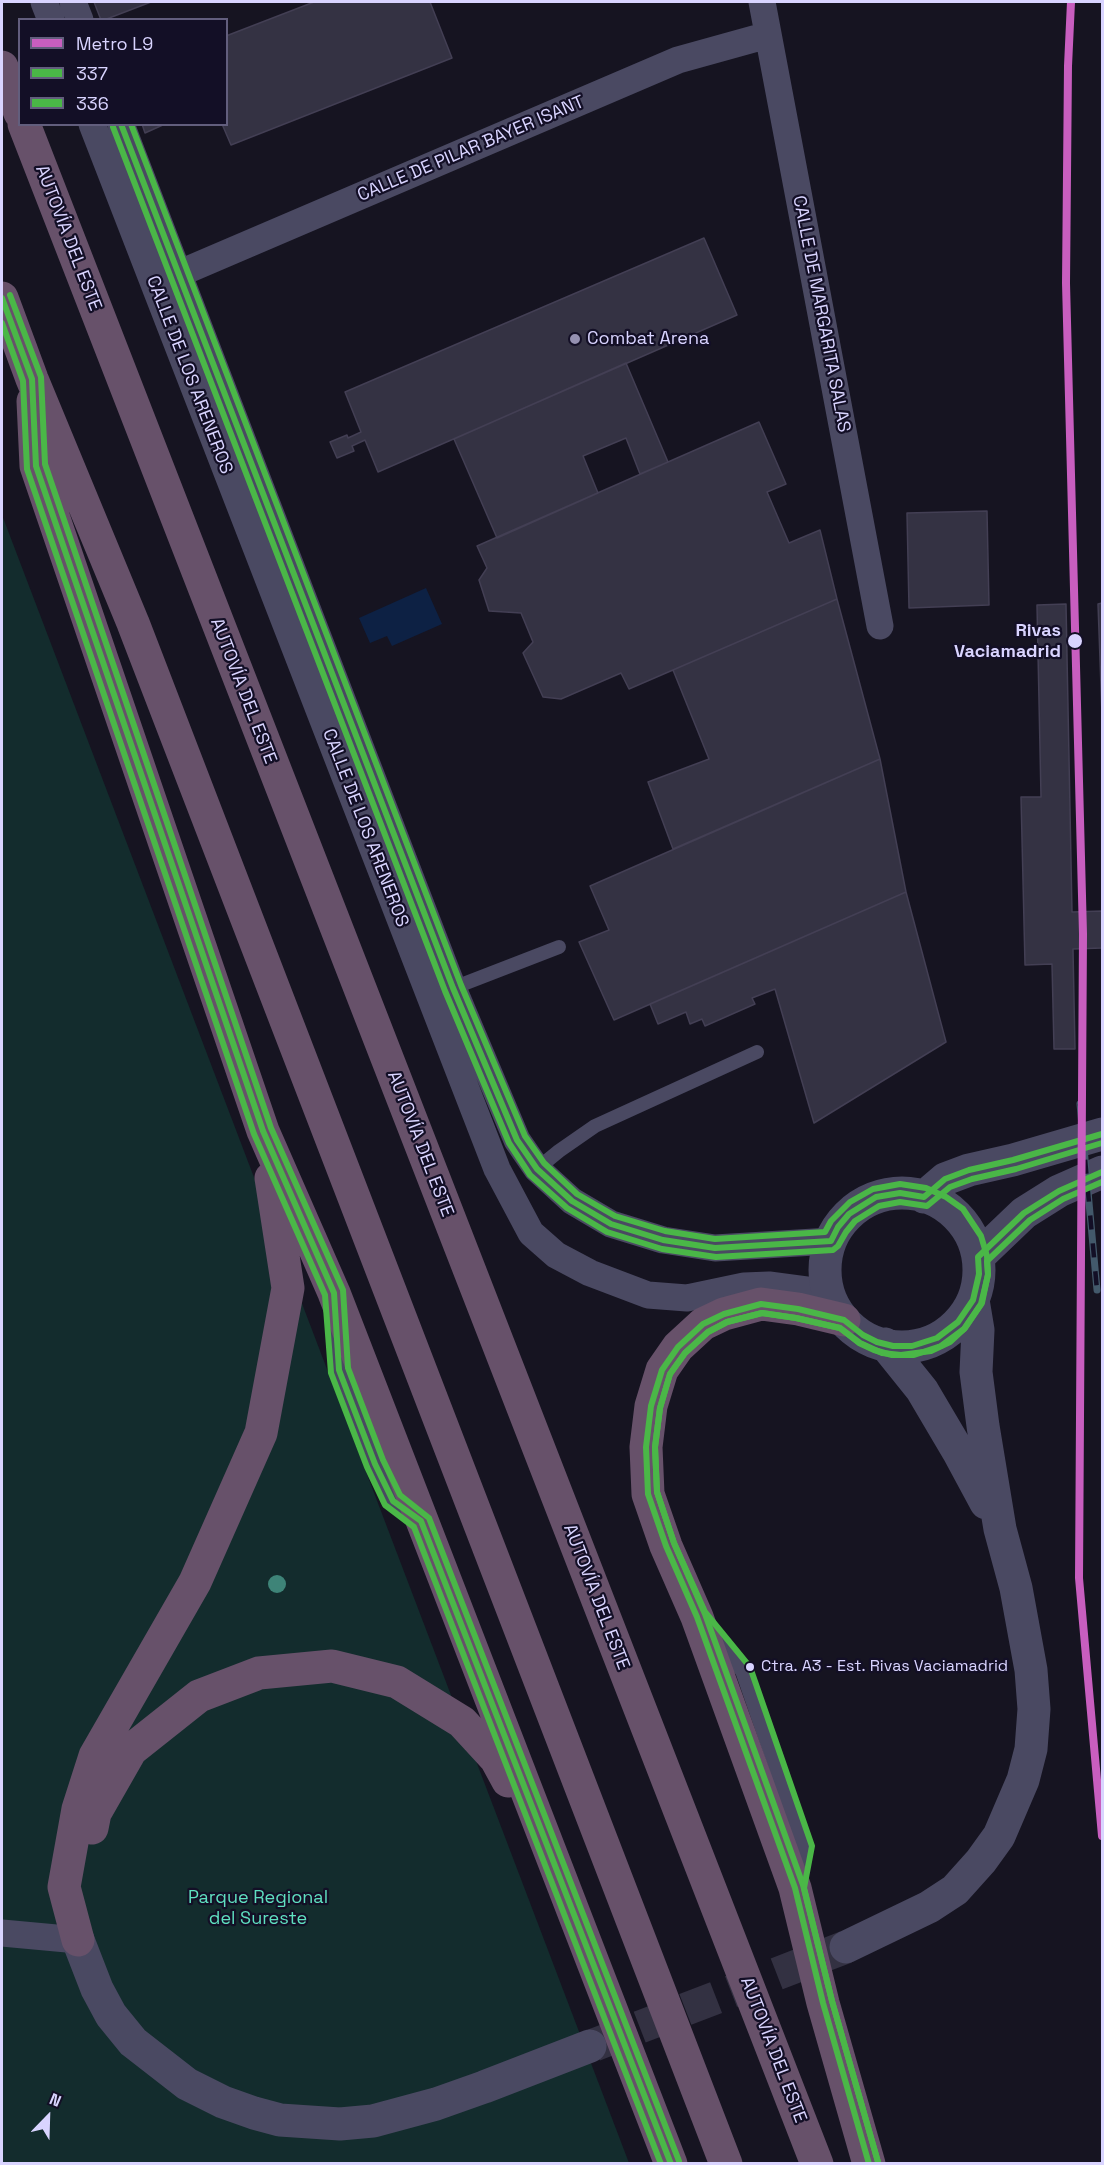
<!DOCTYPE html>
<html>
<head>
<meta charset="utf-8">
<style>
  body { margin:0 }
  #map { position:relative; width:1104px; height:2165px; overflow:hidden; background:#161421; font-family:"Space Grotesk",sans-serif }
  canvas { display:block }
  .frame { position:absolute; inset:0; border:3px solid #d9d4ff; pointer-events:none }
  .legend { position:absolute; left:18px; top:18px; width:210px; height:108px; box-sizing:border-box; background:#130f26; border:2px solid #625e7d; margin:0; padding:8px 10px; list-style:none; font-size:18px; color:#d9d4ff }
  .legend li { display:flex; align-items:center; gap:12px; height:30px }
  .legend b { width:30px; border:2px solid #625e7d }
  .north { position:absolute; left:18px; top:2087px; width:60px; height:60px; -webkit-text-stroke:4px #130f26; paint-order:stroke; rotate:23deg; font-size:16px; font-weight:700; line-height:24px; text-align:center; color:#d9d4ff }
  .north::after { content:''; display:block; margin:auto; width:21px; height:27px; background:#d9d4ff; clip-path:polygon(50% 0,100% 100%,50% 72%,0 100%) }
</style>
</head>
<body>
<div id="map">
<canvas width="1104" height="2165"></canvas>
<div class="frame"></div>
<ul class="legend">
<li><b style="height:8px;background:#c85ebf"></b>Metro L9</li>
<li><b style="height:8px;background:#4ab747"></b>337</li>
<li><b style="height:8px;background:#4ab747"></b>336</li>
</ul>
<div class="north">N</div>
</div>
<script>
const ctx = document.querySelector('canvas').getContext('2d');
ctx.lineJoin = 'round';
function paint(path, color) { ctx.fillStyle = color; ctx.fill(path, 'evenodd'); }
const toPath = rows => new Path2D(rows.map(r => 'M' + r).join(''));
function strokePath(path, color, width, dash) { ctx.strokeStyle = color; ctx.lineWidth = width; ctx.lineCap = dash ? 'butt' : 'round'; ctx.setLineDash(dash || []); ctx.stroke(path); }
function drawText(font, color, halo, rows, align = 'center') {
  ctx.font = font + ' "Space Grotesk",sans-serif'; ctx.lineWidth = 4.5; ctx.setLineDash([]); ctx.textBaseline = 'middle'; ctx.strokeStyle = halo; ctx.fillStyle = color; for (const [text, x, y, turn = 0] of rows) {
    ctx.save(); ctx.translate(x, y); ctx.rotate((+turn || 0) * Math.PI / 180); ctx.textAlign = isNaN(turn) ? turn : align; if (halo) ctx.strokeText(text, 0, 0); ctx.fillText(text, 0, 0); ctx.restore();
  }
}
paint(toPath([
  [2,515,629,2163,2,2163]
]), '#132c2d');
paint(toPath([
  [426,588,442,624,392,646,387,636,370,643,359,618]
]), '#0d2144');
const building = toPath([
  [94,2,151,2,104,20,101,20,94,2],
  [314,2,430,2,452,58,231,145,222,124,226,124,226,36,314,2],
  [142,124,165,124,145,133,142,124],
  [704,238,737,315,378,472,365,440,352,446,354,451,337,458,330,442,347,435,348,438,361,432,345,392,704,238],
  [626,363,668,462,640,474,626,438,583,456,598,493,497,538,454,439,626,363],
  [759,422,786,484,767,492,789,543,820,530,837,599,629,689,621,673,561,699,543,697,523,653,533,642,521,613,489,611,479,580,487,568,477,546,759,422],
  [987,511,989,605,909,608,907,513,987,511],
  [837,599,880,759,673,849,648,782,709,759,673,670,837,599],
  [1102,603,1102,715,1098,604,1102,603],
  [1066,604,1072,912,1102,911,1102,948,1073,949,1075,1049,1054,1049,1052,964,1025,965,1021,797,1041,797,1037,605,1066,604],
  [880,759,906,892,614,1020,579,942,609,930,590,886,880,759],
  [906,892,946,1042,814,1123,775,989,752,998,755,1004,705,1026,702,1019,690,1024,686,1012,658,1024,650,1004,906,892]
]);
paint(building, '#343243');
strokePath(building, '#433f54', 1.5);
strokePath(toPath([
  [594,2045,846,1947]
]), '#333142', 33, [33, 16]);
strokePath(toPath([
  [453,988,559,947],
  [537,1169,559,1151,595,1126,757,1052],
  [336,1331,339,1370,375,1464,393,1501,414,1516],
  [717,1641,742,1671,804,1849,798,1874]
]), '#4a4962', 14);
strokePath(toPath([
  [44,2,51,20],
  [73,2,80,20],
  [762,2,880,626],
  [92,124,497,1169,531,1233,556,1255,590,1273,648,1295,687,1298,744,1286,769,1285,829,1293],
  [121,124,453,988,517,1140,537,1169,572,1201,611,1224,663,1240,715,1248,831,1241],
  [178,274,678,60,768,35],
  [2,1933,78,1940]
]), '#4a4962', 27);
strokePath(toPath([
  '825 1270a77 77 0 1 1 154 0a77 77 0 1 1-154 0Z',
  [924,1197,945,1179,969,1170,1013,1160,1102,1134],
  [978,1257,1024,1213,1059,1191,1102,1172],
  [885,1344,922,1390,958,1451,986,1503],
  [78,1940,97,1989,111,2015,133,2042,187,2084,223,2102,254,2113,280,2120,340,2124,373,2121,436,2104,484,2087,590,2046],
  [846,1947,929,1907,955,1890,981,1861,999,1836,1023,1780,1031,1749,1034,1709,1031,1670,1016,1588,1000,1529,983,1426,976,1372,978,1330,973,1300]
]), '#4a4962', 33);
strokePath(toPath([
  [2,67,20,113],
  [24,124,817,2164],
  [2,298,32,379,133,623,726,2164],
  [33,401,36,466,263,1131,334,1293,671,2164],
  [844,1320,798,1309,761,1304,724,1314,703,1324,678,1347,662,1370,651,1406,646,1447,648,1494,666,1546,697,1617,795,1888,823,2003,869,2164],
  [92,1828,95,1813,131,1750,199,1696,259,1673,332,1666,397,1682,462,1722,496,1759,508,1781],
  [78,1940,64,1887,78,1809,95,1756,195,1582,261,1433,288,1288,271,1178]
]), '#67516a', 33);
const rail = toPath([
  [1080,1104,1097,1290]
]);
strokePath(rail, '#43596b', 7);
strokePath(rail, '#130f26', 4.5, [14]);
strokePath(toPath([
  [121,124,453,988,517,1140,537,1169,572,1201,611,1224,663,1240,715,1248,831,1241,838,1227,849,1214,876,1197,900,1193,924,1197,945,1179,969,1170,1013,1160,1102,1134],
  [2,298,32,379,36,466,263,1131,334,1293,339,1370,375,1464,393,1501,421,1521,671,2164],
  [869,2164,823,2003,795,1888,697,1617,666,1546,648,1494,646,1447,651,1406,662,1370,678,1347,703,1324,724,1314,761,1304,798,1309,844,1320,863,1335,877,1342,893,1346,912,1346,937,1338,958,1322,973,1300,979,1274,978,1257,1024,1213,1059,1191,1102,1172]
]), '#4ab747', 6);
strokePath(toPath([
  [113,127,445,991,509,1143,530,1175,567,1208,607,1232,662,1249,716,1257,833,1250,838,1246,846,1232,855,1221,879,1206,900,1202,927,1206,950,1187,972,1179,1016,1169,1102,1143],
  [2,323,23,381,27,469,254,1134,325,1295,331,1373,367,1467,385,1505,414,1527,661,2164],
  [878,2162,832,2001,803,1885,705,1614,674,1543,657,1492,655,1447,660,1408,670,1374,685,1353,708,1332,727,1322,762,1313,796,1318,840,1328,859,1343,874,1350,892,1355,914,1355,941,1346,964,1329,981,1304,988,1275,987,1261,1030,1220,1063,1199,1102,1182]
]), '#4ab747', 6);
strokePath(toPath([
  [131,124,461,985,525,1136,544,1163,577,1194,615,1216,665,1231,715,1239,825,1232,831,1221,850,1202,873,1189,900,1184,926,1188,946,1197,963,1209,981,1236,987,1256,988,1274,982,1303,965,1328,950,1342,931,1351,901,1355,882,1353,860,1343,840,1328,796,1318,762,1313,727,1322,708,1332,685,1353,670,1374,660,1408,655,1447,657,1492,674,1543,705,1612,750,1667,812,1846,804,1888,832,2001,878,2162],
  [10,295,41,377,45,464,271,1128,343,1290,348,1368,383,1460,400,1495,429,1518,679,2161]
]), '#4ab747', 6);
strokePath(toPath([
  [1071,2,1068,66,1066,283,1083,934,1079,1578,1102,1836]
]), '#c85ebf', 8);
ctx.fillStyle = '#3e8478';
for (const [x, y] of [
  [277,1584]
]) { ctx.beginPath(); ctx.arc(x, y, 9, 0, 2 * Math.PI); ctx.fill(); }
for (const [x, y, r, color] of [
  [575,339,6,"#9591b1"],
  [1075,641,8,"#d9d4ff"],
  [750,1667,5,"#d9d4ff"]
]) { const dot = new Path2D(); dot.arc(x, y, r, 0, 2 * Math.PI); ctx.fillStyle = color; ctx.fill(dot); strokePath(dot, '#130f26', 2); }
drawText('16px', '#d9d4ff', '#130f26', [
  ["Ctra. A3 - Est. Rivas Vaciamadrid",761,1667]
], 'left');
drawText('18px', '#d9d4ff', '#130f26', [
  ["CALLE DE PILAR BAYER ISANT",471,149,-23],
  ["AUTOVÍA DEL ESTE",68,238,69],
  ["CALLE DE MARGARITA SALAS",821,314,79],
  ["CALLE DE LOS ARENEROS",189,375,69],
  ["AUTOVÍA DEL ESTE",243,691,69],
  ["CALLE DE LOS ARENEROS",365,828,69],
  ["AUTOVÍA DEL ESTE",420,1144,69],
  ["AUTOVÍA DEL ESTE",596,1597,69],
  ["AUTOVÍA DEL ESTE",773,2050,69]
]);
drawText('18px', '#d9d4ff', '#130f26', [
  ["Combat Arena",587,339]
], 'left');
drawText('bold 18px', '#d9d4ff', '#130f26', [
  ["Rivas",1061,631],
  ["Vaciamadrid",1061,652]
], 'right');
drawText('18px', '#5fe0c0', '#130f26', [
  ["Parque Regional",258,1898],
  ["del Sureste",258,1919]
]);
</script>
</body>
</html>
